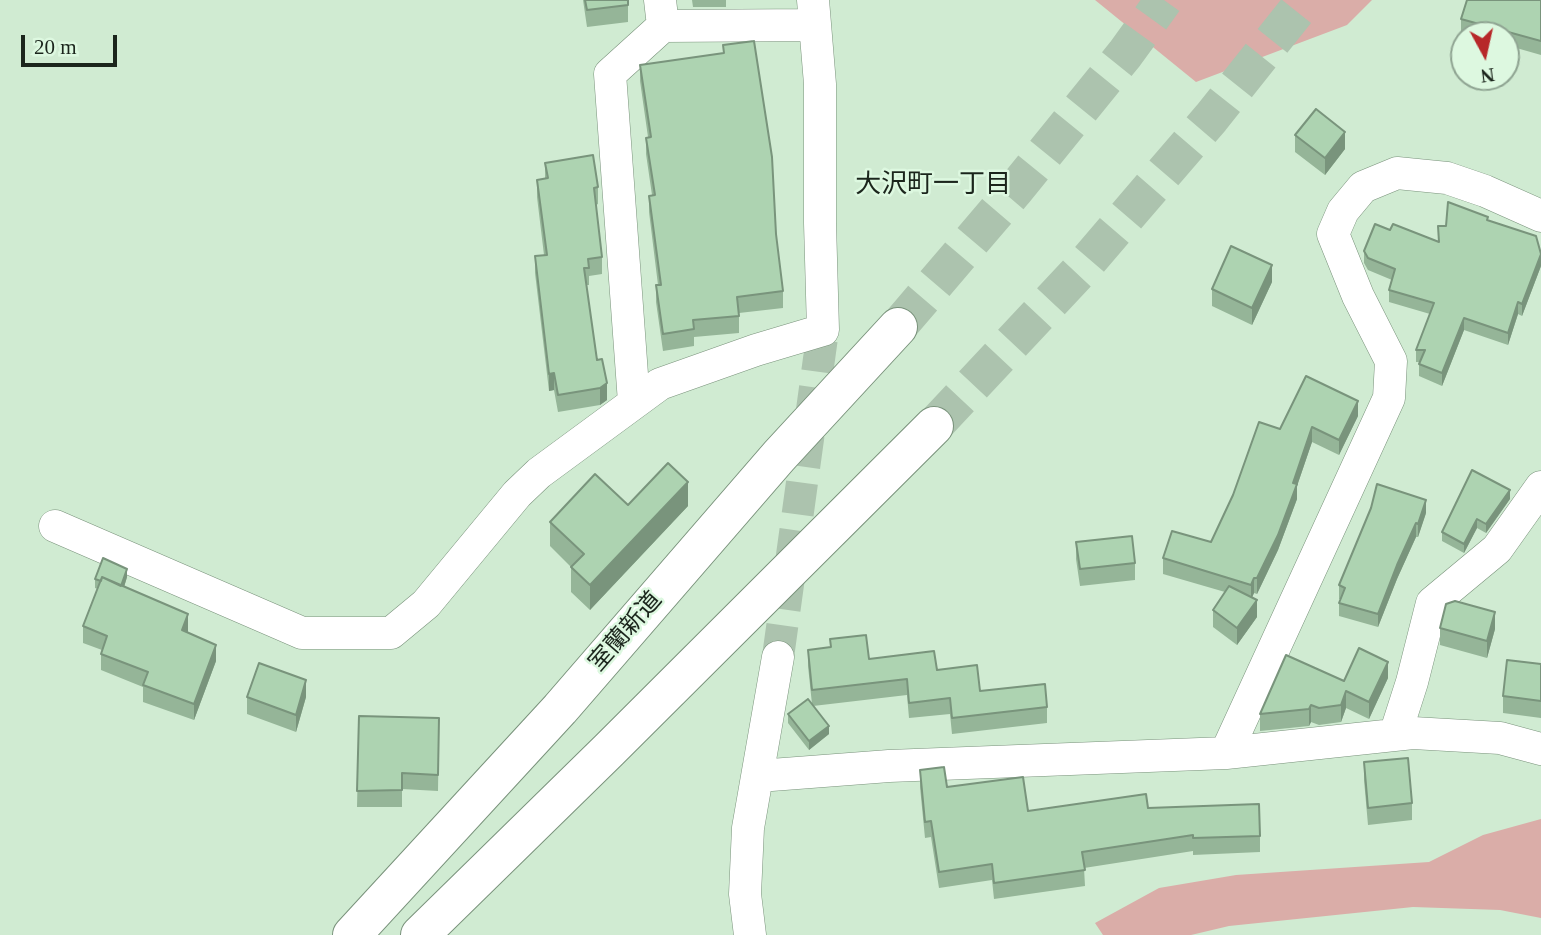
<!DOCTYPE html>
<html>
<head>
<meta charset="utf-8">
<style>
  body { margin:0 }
  #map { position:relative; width:1541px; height:935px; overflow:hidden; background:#d0ebd2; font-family:"Times New Roman",serif }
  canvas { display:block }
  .north { position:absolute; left:1450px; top:21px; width:70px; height:70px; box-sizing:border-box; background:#ddf8e0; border:2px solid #8fa492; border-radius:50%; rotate:172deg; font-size:19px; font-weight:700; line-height:28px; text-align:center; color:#1b251c }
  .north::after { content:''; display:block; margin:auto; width:24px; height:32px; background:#b72829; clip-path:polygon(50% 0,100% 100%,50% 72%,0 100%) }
  .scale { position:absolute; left:21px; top:35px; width:96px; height:32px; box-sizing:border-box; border:4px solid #1b251c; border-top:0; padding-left:9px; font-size:21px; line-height:24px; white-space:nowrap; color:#1b251c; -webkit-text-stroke:5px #ddf8e0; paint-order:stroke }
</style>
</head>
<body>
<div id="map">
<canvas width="1541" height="935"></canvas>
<div class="north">N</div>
<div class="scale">20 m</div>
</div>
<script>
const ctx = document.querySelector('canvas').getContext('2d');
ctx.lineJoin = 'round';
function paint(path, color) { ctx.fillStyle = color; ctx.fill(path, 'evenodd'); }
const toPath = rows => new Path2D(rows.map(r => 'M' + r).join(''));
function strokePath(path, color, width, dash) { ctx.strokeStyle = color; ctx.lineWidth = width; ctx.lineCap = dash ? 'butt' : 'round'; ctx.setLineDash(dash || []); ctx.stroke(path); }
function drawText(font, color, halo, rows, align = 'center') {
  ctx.font = font + ' "Times New Roman","Noto Sans JP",serif'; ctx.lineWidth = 5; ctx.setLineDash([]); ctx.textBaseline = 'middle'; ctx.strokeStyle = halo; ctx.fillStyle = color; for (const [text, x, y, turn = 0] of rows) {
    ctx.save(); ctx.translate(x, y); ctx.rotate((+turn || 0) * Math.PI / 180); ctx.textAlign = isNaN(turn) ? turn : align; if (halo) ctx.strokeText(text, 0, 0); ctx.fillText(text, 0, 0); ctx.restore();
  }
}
paint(toPath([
  [1095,0,1372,0,1347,25,1196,82],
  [1541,819,1541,918,1500,910,1413,907,1229,926,1191,935,1103,935,1095,923,1159,888,1236,875,1429,862,1483,835]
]), '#daada8');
strokePath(toPath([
  [778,657,823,330]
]), '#acc3ae', 32, [32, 16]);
strokePath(toPath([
  [898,327,1014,191,1125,54,1164,0],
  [934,426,1082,268,1211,118,1305,0]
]), '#acc3ae', 38, [38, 19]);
const street = toPath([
  [663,26,815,25],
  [634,402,610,74,663,26,660,0],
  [55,526,302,633,391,633,426,604,517,494,539,473,660,384,756,350,823,330,820,223,820,84,813,0],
  [1395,735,1412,682,1432,603,1497,549,1541,487],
  [1226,753,1389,398,1391,361,1358,296,1333,234,1343,211,1363,187,1397,173,1447,178,1485,191,1541,216],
  [758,776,889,766,1226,753,1413,733,1500,738,1541,749],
  [750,935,745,894,748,828,778,657]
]);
const highway = toPath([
  [352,935,560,709,779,456,898,327],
  [420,935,609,750,934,426]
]);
strokePath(street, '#79927b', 33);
strokePath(highway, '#79927b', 40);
strokePath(street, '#fff', 32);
strokePath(highway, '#fff', 38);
paint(toPath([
  [583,0,628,0,628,22,587,27],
  [692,0,728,0,726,0,726,7,693,7],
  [1541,0,1541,55,1506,45,1506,35,1472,35,1461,32,1461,19],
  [723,45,776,234,783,291,783,308,739,313,739,333,694,337,694,346,663,351,656,302,656,285,658,285,649,212,649,196,652,195,646,154,646,138,648,137,640,81,640,65,723,53],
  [1295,135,1345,149,1325,175,1295,152],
  [545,163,598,187,598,204,596,205,602,257,602,274,589,276,589,285,586,285,597,360,607,400,600,405,558,412,554,390,549,391,535,273,535,256,544,255,537,197,537,180,545,179],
  [1488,220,1541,266,1522,316,1518,314,1508,345,1464,330,1442,386,1419,376,1419,362,1416,362,1416,350,1430,314,1389,302,1389,290,1392,280,1368,270,1364,263,1364,251,1390,230,1438,242,1438,226],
  [1272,282,1252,325,1212,306,1212,289],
  [1358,416,1339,455,1312,442,1297,486,1297,499,1278,550,1257,594,1254,593,1252,597,1257,617,1237,645,1213,627,1213,610,1225,592,1163,574,1163,558,1211,542,1280,429],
  [1510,499,1486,533,1477,528,1464,553,1442,541,1442,532],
  [628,505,688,506,590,610,571,592,571,567,550,546,550,522],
  [1426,513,1418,537,1416,537,1397,579,1378,627,1339,616,1339,603,1340,599,1339,599,1339,585],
  [1076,542,1135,563,1135,580,1080,586,1076,559],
  [127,577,124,587,188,631,188,632,216,661,194,720,143,702,143,687,101,670,101,654,102,650,83,643,83,626,98,589,95,588,95,579],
  [1440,628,1495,629,1487,658,1440,645],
  [830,639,869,659,937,670,980,691,1047,707,1047,723,952,734,950,714,909,718,907,695,813,706,829,734,809,750,788,723,788,714,812,704,808,666,808,650,830,648],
  [1541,664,1541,718,1503,713,1503,696],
  [1388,678,1369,719,1346,708,1341,722,1319,725,1311,722,1309,726,1260,731,1260,714,1344,681],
  [247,697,306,697,296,732,247,714],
  [359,716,439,718,438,791,402,789,402,807,357,807],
  [1364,762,1412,803,1412,820,1368,825,1364,780],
  [920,770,947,787,1028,811,1148,808,1260,836,1260,852,1193,855,1193,851,1084,868,1085,886,994,899,992,880,939,888,931,837,925,838,920,787]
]), '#95b598');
paint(toPath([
  [1345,132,1345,149,1325,175,1325,158],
  [1541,254,1541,266,1522,316,1522,304],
  [1272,265,1272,282,1252,325,1252,308],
  [1518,302,1518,314,1508,345,1508,333],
  [1464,318,1464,330,1442,386,1442,373],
  [554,373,554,390,549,391,549,374],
  [607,383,607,400,600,405,600,388],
  [1358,401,1358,416,1339,455,1339,440],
  [1312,427,1312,442,1297,486,1297,499,1278,550,1257,594,1257,578,1293,483],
  [688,482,688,506,590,610,590,585],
  [1510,490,1510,499,1486,533,1486,524],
  [1426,500,1426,513,1418,537,1418,524],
  [1477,519,1477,528,1464,553,1464,544],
  [1416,523,1416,537,1397,579,1378,627,1378,614,1397,565],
  [127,569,127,577,121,597,121,588],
  [1254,578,1254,593,1251,600,1251,585],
  [1257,600,1257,617,1237,645,1237,628],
  [1495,612,1495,629,1487,658,1487,641],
  [188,614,188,631,182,646,182,630],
  [216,645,216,661,194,720,194,704],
  [1388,662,1388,678,1369,719,1369,702],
  [306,680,306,697,296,732,296,715],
  [1346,691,1346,708,1341,722,1341,705],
  [1311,705,1311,722,1309,726,1309,709],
  [829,726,829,734,809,750,809,741]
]), '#79947c');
const building = toPath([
  [585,0,628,0,628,5,587,10,585,0],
  [1467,0,1541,0,1541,41,1461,19,1467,0],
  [754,41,772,157,776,234,783,291,737,297,739,316,693,320,694,329,663,334,656,285,661,285,649,196,655,195,646,138,651,137,640,65,724,53,723,45,754,41],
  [1316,109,1345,132,1325,158,1295,135,1316,109],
  [593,155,598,187,594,188,602,257,588,259,589,268,584,268,597,360,602,359,607,383,600,388,558,395,554,373,549,374,535,256,547,255,537,180,548,178,545,163,593,155],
  [1448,202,1488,217,1487,220,1536,236,1541,254,1522,304,1518,302,1508,333,1464,318,1442,373,1419,364,1425,350,1416,350,1434,303,1389,290,1395,269,1368,258,1364,251,1375,224,1390,230,1393,224,1439,242,1438,226,1446,226,1448,202],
  [1231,246,1272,265,1252,308,1212,289,1231,246],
  [1306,376,1358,401,1339,440,1312,427,1293,483,1297,484,1278,535,1257,578,1254,578,1251,585,1163,558,1172,531,1211,542,1233,495,1259,422,1280,429,1306,376],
  [668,463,688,482,590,585,571,567,584,554,550,522,595,474,628,505,668,463],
  [1472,470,1510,490,1486,524,1477,519,1464,544,1442,532,1472,470],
  [1377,484,1426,500,1418,524,1416,523,1397,565,1378,614,1339,603,1345,588,1339,585,1371,508,1377,484],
  [1132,536,1135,563,1080,569,1076,542,1132,536],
  [103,558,127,569,121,586,102,577,101,581,95,579,103,558],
  [102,577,188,614,182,630,216,645,194,704,143,685,148,672,101,654,107,636,83,626,102,577],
  [1229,586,1257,600,1237,628,1213,610,1229,586],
  [1455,601,1495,612,1487,641,1440,628,1446,604,1455,601],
  [866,635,869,659,934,651,937,670,977,665,980,691,1045,684,1047,707,952,718,950,698,909,703,907,679,812,690,808,650,831,647,830,639,866,635],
  [1359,648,1388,662,1369,702,1346,691,1341,705,1319,708,1311,705,1309,709,1260,714,1286,655,1344,681,1359,648],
  [1507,660,1541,664,1541,701,1503,696,1507,660],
  [259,663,306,680,296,715,247,697,259,663],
  [808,699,829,726,809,741,788,714,808,699],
  [359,716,439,718,438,775,402,773,402,790,357,791,359,716],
  [1408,758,1412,803,1368,808,1364,762,1408,758],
  [944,767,947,787,1023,777,1028,811,1146,794,1148,808,1259,804,1260,836,1193,838,1193,835,1082,852,1085,870,994,883,992,864,939,872,931,821,925,822,920,770,944,767]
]);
paint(building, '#add3b1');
strokePath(building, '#79947c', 2);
drawText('24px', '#1b251c', '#ddf8e0', [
  ["室蘭新道",626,632,-49]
]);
drawText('26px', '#1b251c', '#ddf8e0', [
  ["大沢町一丁目",933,185]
]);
</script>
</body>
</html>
